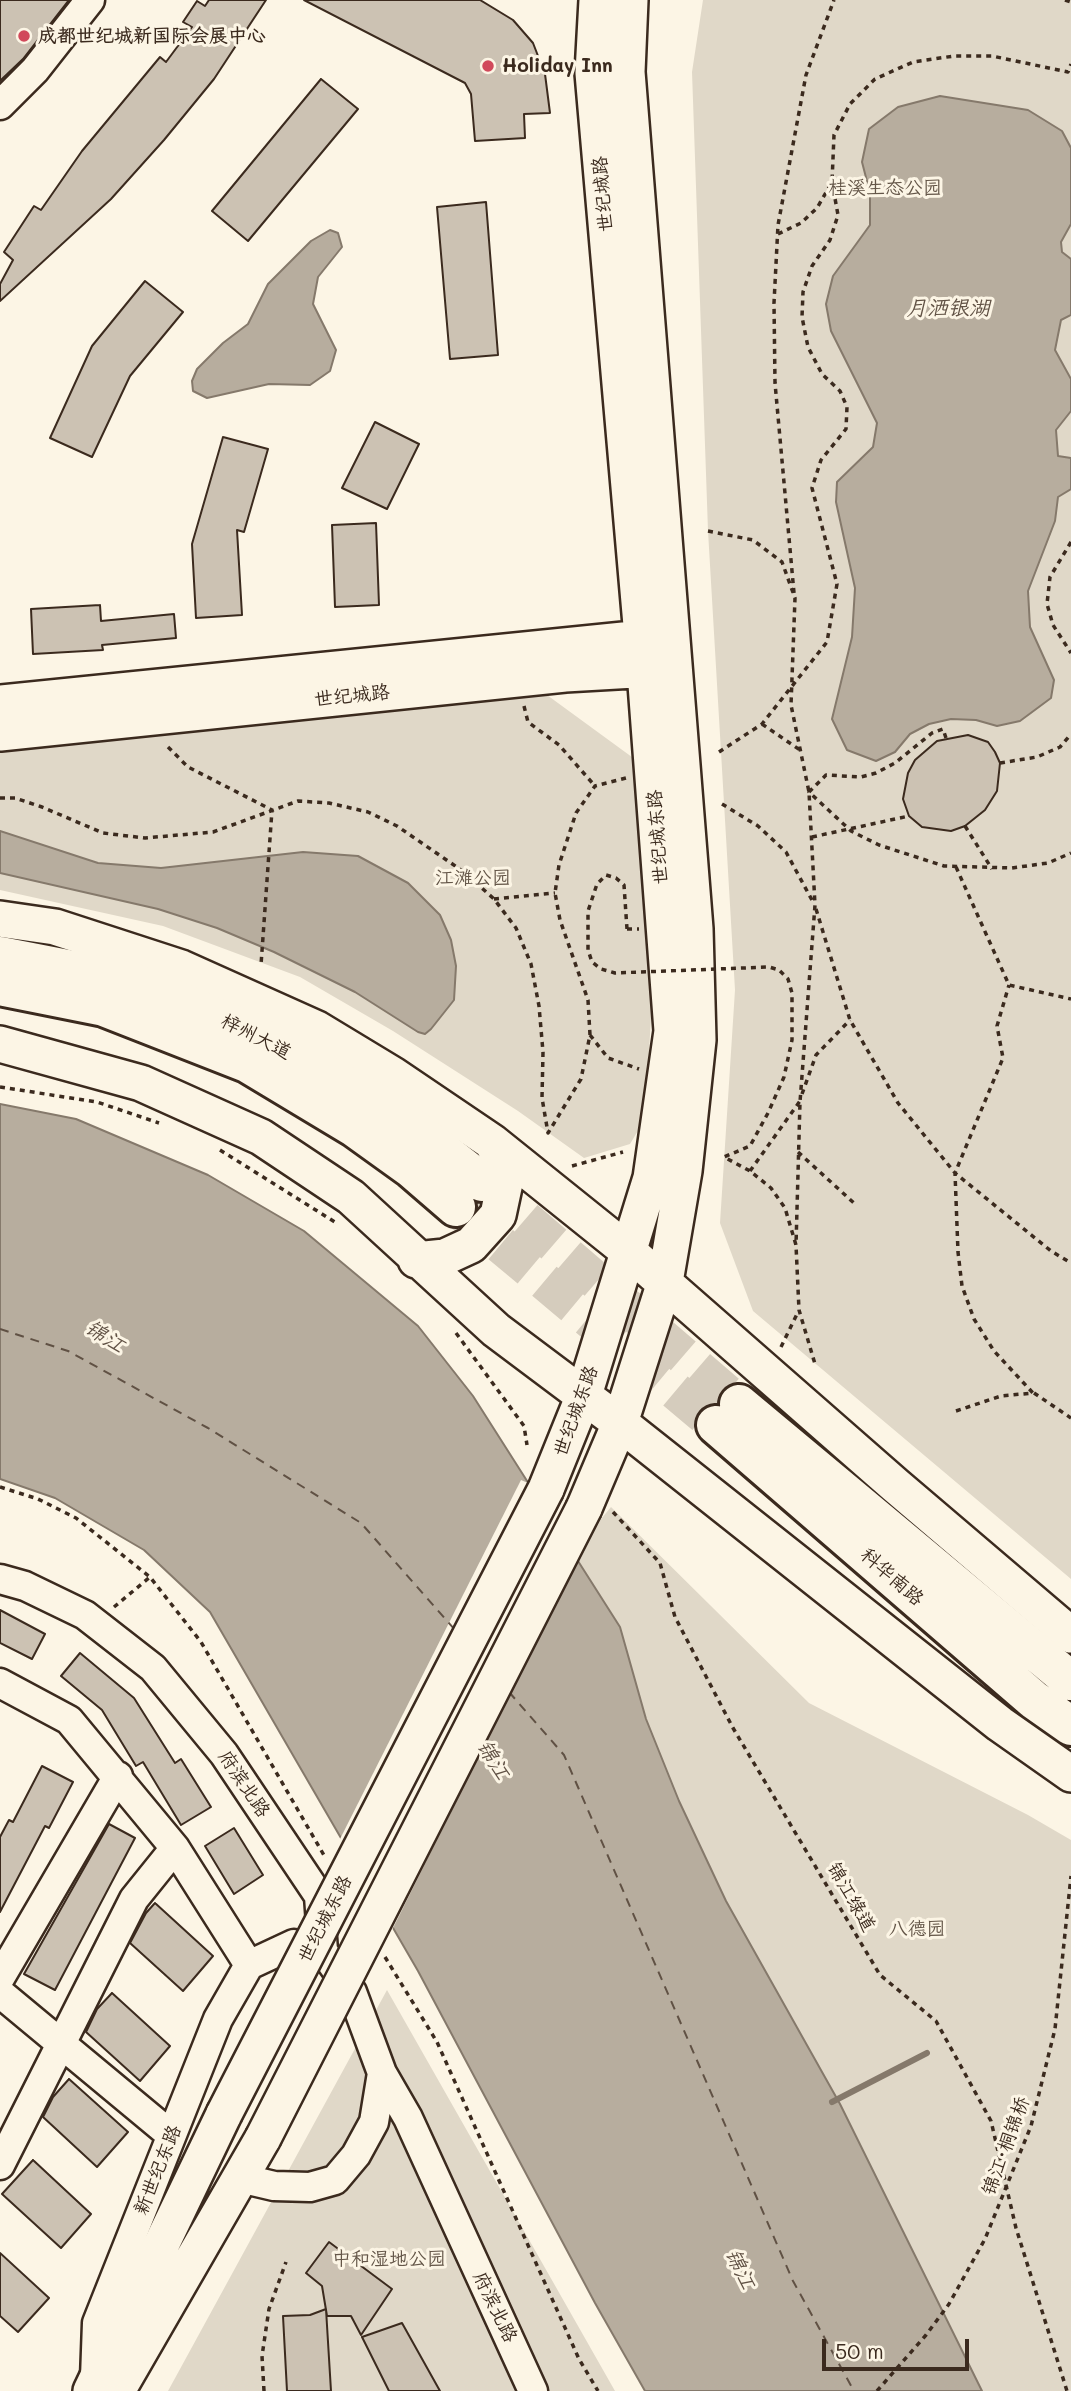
<!DOCTYPE html>
<html>
<head>
<meta charset="utf-8">
<style>
  body { margin:0 }
  #map { position:relative; width:1071px; height:2391px; overflow:hidden; background:#fcf5e5; font-family:Mali,sans-serif }
  canvas { display:block }
  .scale { position:absolute; left:822px; top:2339px; width:147px; height:32px; box-sizing:border-box; border:4px solid #3b2a1e; border-top:0; padding-left:9px; font-size:21px; line-height:24px; white-space:nowrap; color:#3b2a1e; -webkit-text-stroke:5px #fcf5e5; paint-order:stroke }
</style>
</head>
<body>
<div id="map">
<canvas width="1071" height="2391"></canvas>
<div class="scale">50 m</div>
</div>
<script>
const ctx = document.querySelector('canvas').getContext('2d');
ctx.lineJoin = 'round';
function paint(path, color) { ctx.fillStyle = color; ctx.fill(path, 'evenodd'); }
const toPath = rows => new Path2D(rows.map(r => 'M' + r).join(''));
function strokePath(path, color, width, dash) { ctx.strokeStyle = color; ctx.lineWidth = width; ctx.lineCap = dash ? 'butt' : 'round'; ctx.setLineDash(dash || []); ctx.stroke(path); }
function drawText(font, color, halo, rows, align = 'center') {
  ctx.font = font + ' Mali,"LXGW WenKai TC",sans-serif'; ctx.lineWidth = 6; ctx.setLineDash([]); ctx.textBaseline = 'middle'; ctx.strokeStyle = halo; ctx.fillStyle = color; for (const [text, x, y, turn = 0] of rows) {
    ctx.save(); ctx.translate(x, y); ctx.rotate((+turn || 0) * Math.PI / 180); ctx.textAlign = isNaN(turn) ? turn : align; if (halo) ctx.strokeText(text, 0, 0); ctx.fillText(text, 0, 0); ctx.restore();
  }
}
paint(toPath([
  [703,0,1071,0,1071,1579,753,1311,720,1223,735,990,708,531,692,72],
  [547,695,636,760,655,950,645,1119,630,1144,584,1158,518,1111,393,1031,300,977,163,926,0,890,0,751],
  [611,1507,809,1703,1028,1815,1071,1840,1071,2391,982,2391,840,2104,726,1901,679,1801,646,1719,620,1627,572,1554],
  [387,1990,615,2391,168,2391]
]), '#e0d8c8');
const water = toPath([
  [940,96,1028,110,1062,131,1071,148,1071,224,1061,242,1062,252,1071,259,1071,315,1061,320,1055,350,1071,379,1071,411,1056,430,1058,456,1071,458,1071,489,1058,497,1055,521,1028,591,1030,627,1054,680,1051,698,1020,721,997,726,976,720,951,719,929,724,910,734,895,752,876,761,847,750,832,719,852,637,855,588,836,502,837,482,873,447,877,423,831,331,826,304,833,276,870,225,870,193,862,162,869,129,898,107,940,96],
  [330,230,338,233,342,247,318,277,313,304,336,350,330,371,310,385,269,384,207,398,193,391,192,381,197,369,223,343,248,324,268,284,311,241,330,230],
  [0,831,98,863,161,868,303,852,358,856,408,883,440,915,451,940,456,966,454,1000,431,1029,425,1034,418,1032,355,992,274,952,217,928,158,909,0,873,0,831],
  [0,1104,76,1119,208,1175,304,1231,418,1326,473,1396,620,1627,646,1719,679,1801,726,1901,840,2104,982,2391,645,2391,595,2303,418,1971,210,1612,144,1550,55,1498,0,1479,0,1104]
]);
paint(water, '#b7ad9e');
strokePath(water, '#85796b', 2);
paint(toPath([
  [521,1480,535,1486,578,1557,391,1932,339,1841]
]), '#fcf5e5');
strokePath(toPath([
  [832,2102,927,2053]
]), '#85796b', 6);
strokePath(toPath([
  [0,1329,68,1351,208,1428,361,1523,455,1630],
  [509,1692,564,1755,793,2281,854,2391]
]), '#605144', 2, [9, 7]);
const building = toPath([
  [0,0,69,0,23,59,0,81,0,0],
  [209,0,266,0,214,79,164,140,111,199,0,301,0,284,13,260,4,252,34,206,41,210,82,151,160,57,166,62,192,27,183,22,197,1,205,6,209,0],
  [304,0,480,0,513,20,533,43,545,74,550,113,524,114,525,138,475,141,471,94,465,83,304,0],
  [321,79,358,109,248,241,212,211,321,79],
  [486,202,498,355,450,359,437,207,486,202],
  [145,281,183,312,130,376,92,457,50,438,92,346,145,281],
  [375,422,419,444,387,509,342,488,375,422],
  [223,437,268,449,244,532,237,530,242,615,196,618,192,544,223,437],
  [376,523,379,605,335,607,332,525,376,523],
  [100,605,101,621,174,614,176,638,102,645,103,650,33,654,31,609,100,605],
  [968,735,988,742,995,752,1000,763,997,791,985,810,965,826,951,831,922,827,909,816,903,799,908,773,915,760,937,741,968,735],
  [0,1610,45,1634,32,1659,0,1643,0,1610],
  [80,1653,134,1698,175,1763,181,1759,211,1807,181,1825,143,1762,136,1766,102,1710,61,1676,80,1653],
  [42,1766,73,1782,49,1828,45,1826,0,1912,0,1837,9,1820,13,1822,42,1766],
  [109,1824,135,1838,55,1990,24,1974,109,1824],
  [234,1828,263,1875,234,1894,205,1846,234,1828],
  [155,1903,213,1956,183,1991,130,1943,146,1913,155,1903],
  [112,1993,170,2046,140,2081,86,2032,97,2009,112,1993],
  [69,2079,128,2132,97,2167,43,2117,53,2097,69,2079],
  [33,2160,91,2214,61,2248,2,2194,33,2160],
  [329,2242,392,2289,361,2335,351,2316,327,2316,322,2286,306,2273,329,2242],
  [0,2253,49,2298,18,2332,0,2316,0,2253],
  [326,2309,331,2391,287,2391,283,2316,310,2315,326,2309],
  [402,2323,440,2391,389,2391,362,2337,402,2323]
]);
paint(building, '#ccc2b3');
strokePath(building, '#3b2a1e', 2);
strokePath(toPath([
  [482,1182,739,1404],
  [457,1208,716,1425]
]), '#d5ccbd', 38, [38, 19]);
const minor = toPath([
  [0,105,35,70,90,0],
  [0,1579,25,1586,85,1615,153,1668,224,1754,319,1896,323,1951,352,1992,382,2073,374,2122,356,2155,335,2180,310,2187,274,2186,240,2178],
  [0,1683,69,1720,175,1848,249,1965],
  [249,1965,294,1944,323,1951],
  [0,1978,118,1776],
  [0,1993,171,2135],
  [382,2073,408,2118,533,2391],
  [0,2165,134,1899,175,1848],
  [95,2378,97,2323,218,2019,249,1965]
]);
const major = toPath([
  [0,703,663,636],
  [0,733,565,674,669,668],
  [0,919,55,927,181,968,317,1029,393,1075,492,1142,629,1252,895,1485,1071,1635],
  [0,1044,141,1083,261,1137,351,1197,496,1330,620,1423,1000,1724,1071,1774],
  [416,1260,445,1257,471,1245,498,1215,507,1173,492,1142],
  [546,1489,584,1395,651,1178,672,1031,645,671,593,73,597,0],
  [584,1508,620,1423,665,1282,684,1171,698,1040,695,929,627,72,630,0],
  [91,2391,224,2114],
  [117,2391,263,2138]
]);
const highway = toPath([
  [0,956,134,982,250,1031,390,1110,482,1182],
  [0,986,104,1007,247,1063,355,1128,412,1169,456,1207],
  [739,1404,1071,1681],
  [716,1425,1034,1700,1071,1726]
]);
strokePath(minor, '#3b2a1e', 33);
strokePath(major, '#3b2a1e', 40);
strokePath(highway, '#3b2a1e', 44);
strokePath(toPath([
  [1065,0,1071,2],
  [778,234,801,223,817,208,832,182,834,135,850,104,875,79,913,62,954,56,992,56,1068,72,1071,64],
  [708,531,753,540,782,562,795,598,791,705,809,792,815,905,800,1102,796,1245],
  [1071,542,1050,577,1047,604,1053,625,1071,653],
  [794,593,775,383,774,303,778,225,806,75,834,0],
  [524,706,528,722,559,745,595,786],
  [762,724,800,750],
  [946,738,943,729,932,733,895,763,876,773,861,777,826,775,809,792,851,831,879,845,944,866,1012,868,1048,863,1071,853],
  [168,747,188,767,272,810,261,965],
  [719,752,762,724,827,642,837,584,812,488,821,460,846,429,847,407,840,391,822,374,808,347,802,317,803,292,812,266,830,240,838,215,832,182],
  [1000,763,1037,757,1060,747,1071,734],
  [0,798,15,798,42,807,103,833,145,838,213,832,298,801,329,803,368,812,397,826,464,872,494,899,516,928,531,964,539,1006,543,1052,542,1098,548,1133,581,1079,590,1035,588,1000,560,920,555,893,559,865,576,813,595,786,626,778],
  [722,804,758,826,786,852,813,902],
  [965,826,992,869],
  [812,837,909,816],
  [956,867,1009,985,1071,999],
  [494,899,555,893],
  [816,909,850,1020,898,1103,955,1173,1051,1251,1071,1263],
  [627,929,639,929],
  [590,1035,608,1058,639,1069],
  [0,1087,97,1102,159,1123],
  [802,1094,816,1055,850,1020],
  [768,1113,750,1146,724,1157,750,1171,771,1188,785,1208,796,1245,799,1310,815,1364],
  [220,1150,338,1224],
  [798,1152,855,1204],
  [572,1166,623,1152],
  [750,1171,800,1101],
  [456,1333,524,1426,527,1445],
  [781,1347,798,1312],
  [1034,1393,1071,1418],
  [956,1411,1001,1396,1033,1393,994,1351,974,1319,962,1286,958,1252,955,1173,1003,1058,997,1026,1009,985],
  [0,1487,38,1499,76,1518,150,1577,201,1642,325,1857],
  [613,1512,660,1563,675,1617,733,1728,880,1975,936,2021,991,2121,1016,2228,1067,2391],
  [114,1607,150,1577],
  [385,1957,437,2042,579,2359,598,2391],
  [264,2391,262,2356,269,2309,286,2262]
]), '#3b2a1e', 3.5, [5, 5]);
strokePath(minor, '#fcf5e5', 28);
strokePath(major, '#fcf5e5', 35);
strokePath(highway, '#fcf5e5', 38);
const majorBridge = toPath([
  [224,2114,546,1489],
  [263,2138,584,1508]
]);
strokePath(majorBridge, '#3b2a1e', 40, []);
strokePath(toPath([
  [627,929,624,885,616,878,606,875,597,884,588,911,588,950,592,962,601,969,615,973,769,967,779,970,788,979,792,993,792,1040,784,1077,768,1113],
  [877,2391,926,2335,949,2304,985,2239,1031,2126,1055,2029,1071,1876]
]), '#3b2a1e', 3.5, [5, 5]);
strokePath(majorBridge, '#fcf5e5', 35);
for (const [x, y, r, color] of [
  [24,36,7,"#d1495b"],
  [488,66,7,"#d1495b"]
]) { const dot = new Path2D(); dot.arc(x, y, r, 0, 2 * Math.PI); ctx.fillStyle = color; ctx.fill(dot); strokePath(dot, '#fcf5e5', 2.5); }
drawText('bold 19px', '#3b2a1e', '#fcf5e5', [
  ["成都世纪城新国际会展中心",38,36],
  ["Holiday Inn",502,66]
], 'left');
drawText('19px', '#645648', '#fcf5e5', [
  ["桂溪生态公园",885,188],
  ["江滩公园",473,878],
  ["八德园",917,1929],
  ["中和湿地公园",389,2259]
]);
drawText('19px', '#3b2a1e', '#fcf5e5', [
  ["世纪城路",603,194,-95],
  ["世纪城路",352,696,-6],
  ["世纪城东路",658,837,-94],
  ["梓州大道",256,1037,27],
  ["世纪城东路",576,1411,-70],
  ["科华南路",892,1577,41],
  ["府滨北路",244,1784,56],
  ["锦江绿道",851,1897,60],
  ["世纪城东路",325,1919,-63],
  ["锦江·桐锦桥",1006,2146,-70],
  ["新世纪东路",158,2170,-68],
  ["府滨北路",495,2307,64]
]);
drawText('italic 21px', '#605144', '#fcf5e5', [
  ["月洒银湖",948,309],
  ["锦江",105,1337,32],
  ["锦江",493,1760,58],
  ["锦江",740,2269,65]
]);
</script>
</body>
</html>
